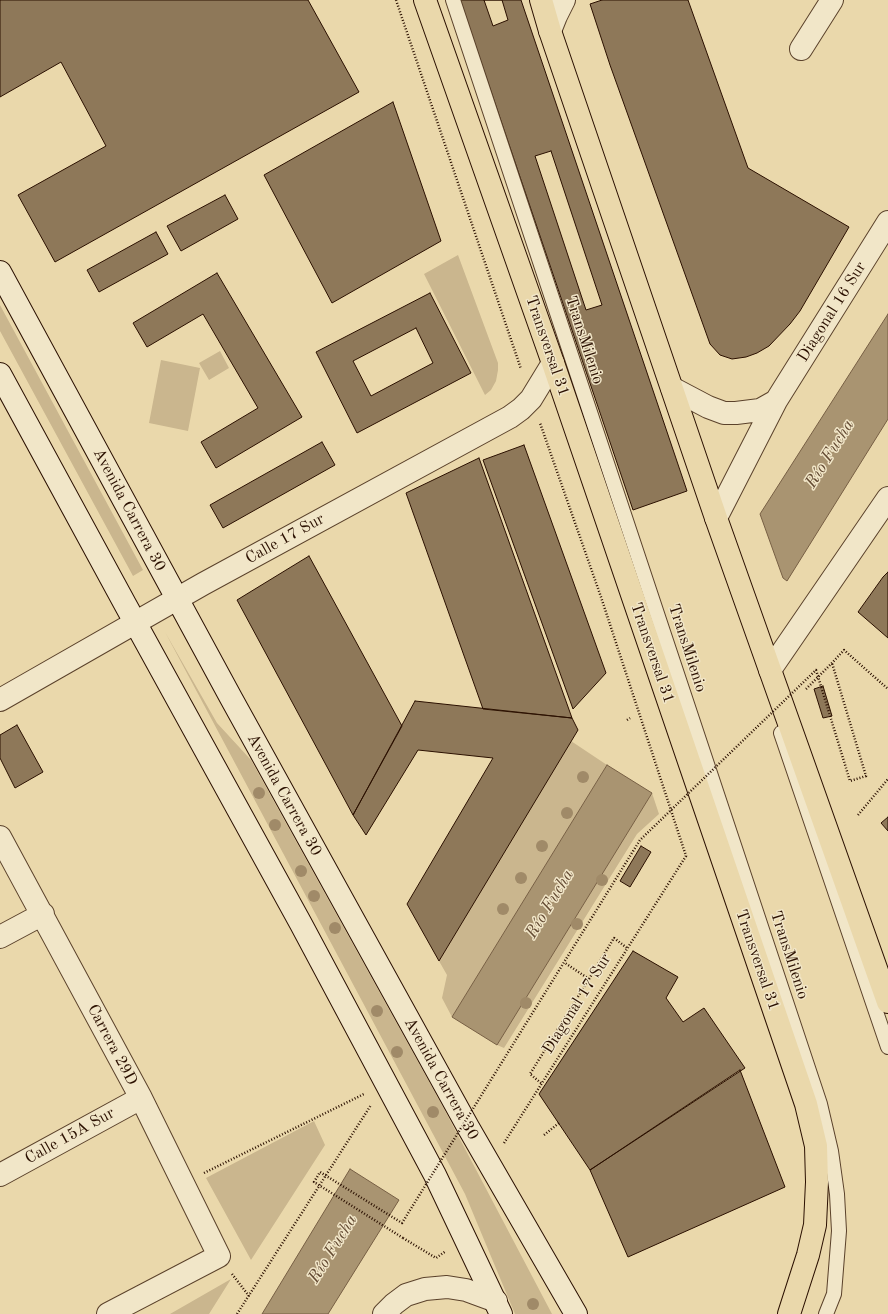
<!DOCTYPE html>
<html>
<head>
<meta charset="utf-8">
<style>
  body { margin:0 }
  canvas { display:block; background:#ead8ab }
</style>
</head>
<body>
<canvas width="888" height="1314"></canvas>
<script>
const ctx = document.querySelector('canvas').getContext('2d');
ctx.lineJoin = 'round';
function paint(path, color) { ctx.fillStyle = color; ctx.fill(path, 'evenodd'); }
const toPath = rows => new Path2D(rows.map(r => 'M' + r).join(''));
function strokePath(path, color, width, dash) { ctx.strokeStyle = color; ctx.lineWidth = width; ctx.lineCap = dash ? 'butt' : 'round'; ctx.setLineDash(dash || []); ctx.stroke(path); }
function drawText(font, color, halo, rows, align = 'center') {
  ctx.font = font + ' "Old Standard TT",serif'; ctx.lineWidth = 3; ctx.setLineDash([]); ctx.textBaseline = 'middle'; ctx.strokeStyle = halo; ctx.fillStyle = color; for (const [text, x, y, turn = 0] of rows) {
    ctx.save(); ctx.translate(x, y); ctx.rotate((+turn || 0) * Math.PI / 180); ctx.textAlign = isNaN(turn) ? turn : align; if (halo) ctx.strokeText(text, 0, 0); ctx.fillText(text, 0, 0); ctx.restore();
  }
}
paint(toPath([
  [458,255,498,363,498,370,496,381,491,390,485,395,424,274],
  [0,305,143,570,133,576,0,331],
  [220,351,229,368,209,380,199,363],
  [161,360,200,368,188,431,149,423],
  [165,632,217,723,251,760,443,1107,552,1314,515,1314,465,1194],
  [571,741,607,765,452,1017,442,998,447,975,439,961],
  [652,793,659,814,637,834,504,1048,497,1045],
  [314,1121,325,1145,251,1260,206,1178],
  [231,1279,209,1314,170,1314]
]), '#cab68e');
const water = toPath([
  [888,314,888,419,787,581,783,578,760,514,888,314],
  [607,765,652,793,497,1045,452,1017,607,765],
  [350,1169,399,1200,328,1314,262,1314,350,1169]
]);
paint(water, '#a99471');
strokePath(water, '#775f44', 1);
const building = toPath([
  [0,0,308,0,359,92,55,262,18,195,106,146,61,62,0,97,0,0],
  [460,0,521,0,687,491,633,510,460,0],
  [484,0,502,0,508,20,493,26,484,0],
  [602,0,688,0,748,168,849,227,800,311,790,324,769,346,757,353,746,357,732,359,720,355,710,344,610,65,590,4,602,0],
  [393,102,441,241,332,303,264,175,393,102],
  [551,151,602,305,586,310,535,156,551,151],
  [225,195,238,219,181,251,167,226,225,195],
  [156,232,168,254,99,292,87,270,156,232],
  [217,273,302,417,216,468,201,442,258,408,203,314,147,347,133,323,217,273],
  [430,293,471,373,357,433,316,352,430,293],
  [416,328,433,363,371,396,353,361,416,328],
  [322,442,335,465,223,528,210,505,322,442],
  [524,445,606,673,573,709,483,460,524,445],
  [479,458,572,718,483,709,406,493,479,458],
  [309,556,402,726,353,815,237,600,309,556],
  [888,572,888,638,858,612,883,577,888,572],
  [823,686,832,716,823,718,814,689,823,686],
  [415,701,572,718,578,730,439,961,407,904,493,758,418,750,366,835,353,815,415,701],
  [17,725,43,772,15,788,0,758,0,735,17,725],
  [888,817,888,831,881,823,888,817],
  [641,846,651,852,630,887,620,881,641,846],
  [633,951,678,977,666,998,683,1022,704,1008,745,1068,590,1170,539,1094,633,951],
  [740,1070,785,1187,628,1257,590,1170,740,1070]
]);
paint(building, '#8e7859');
strokePath(building, '#2b1000', 1);
const service = toPath([
  [453,0,820,1104,831,1151,837,1194,839,1231,834,1294,826,1314],
  [781,733,888,1047]
]);
const minor = toPath([
  [550,31,556,16,564,0],
  [801,49,832,0],
  [672,388,708,407,724,413,736,413,760,410,776,401],
  [716,518,776,401,888,222],
  [0,837,141,1098,219,1256,108,1314],
  [0,937,43,914],
  [0,1175,141,1098],
  [384,1314,394,1304,406,1295,425,1289,447,1287,466,1290,496,1301]
]);
const tertiary = toPath([
  [770,670,888,498],
  [0,700,203,584,510,417,521,409,531,399,553,363]
]);
const secondary = toPath([
  [0,272,231,698,468,1127,576,1314],
  [0,374,125,604,301,924,435,1175,501,1314]
]);
const trunk = toPath([
  [425,0,553,363,806,1104,816,1146,817,1182,815,1225,808,1255,789,1314],
  [541,0,550,31,716,518,888,1002]
]);
strokePath(service, '#5b422b', 16);
strokePath(minor, '#5b422b', 24);
strokePath(tertiary, '#5b422b', 24);
strokePath(secondary, '#2b1000', 24);
strokePath(trunk, '#2b1000', 24);
strokePath(toPath([
  [396,0,521,369],
  [806,689,832,663,844,650,888,689],
  [627,720,630,718],
  [858,815,888,779],
  [589,979,614,938,627,948],
  [541,1083,530,1074,589,979,565,963],
  [544,1135,559,1123],
  [504,1143,686,856,601,597,540,423],
  [204,1173,364,1094],
  [403,1238,436,1258,446,1251],
  [232,1274,249,1296],
  [237,1314,371,1105]
]), '#2b1000', 2.5, [1, 2]);
strokePath(service, '#f1e6c8', 14);
strokePath(minor, '#f1e6c8', 22);
strokePath(tertiary, '#f1e6c8', 22);
strokePath(secondary, '#f1e6c8', 22);
strokePath(trunk, '#ead8ab', 22);
strokePath(toPath([
  [403,1238,314,1182,320,1172,402,1223,640,840,816,670,850,781,866,776,832,663]
]), '#2b1000', 2.5, [1, 2]);
ctx.fillStyle = '#a08a68';
for (const [x, y] of [
  [583,777],
  [259,793],
  [567,813],
  [275,825],
  [542,846],
  [301,871],
  [521,878],
  [602,880],
  [314,896],
  [503,909],
  [577,924],
  [335,928],
  [526,1003],
  [377,1011],
  [397,1052],
  [433,1112],
  [533,1304]
]) { ctx.beginPath(); ctx.arc(x, y, 6, 0, 2 * Math.PI); ctx.fill(); }
drawText('16px', '#2b1000', '#f1e6c8', [
  ["Diagonal 16 Sur",832,312,-58],
  ["TransMilenio",584,340,72],
  ["Transversal 31",547,346,71],
  ["Avenida Carrera 30",129,510,62],
  ["Calle 17 Sur",285,539,-29],
  ["TransMilenio",687,648,72],
  ["Transversal 31",652,653,71],
  ["Avenida Carrera 30",284,795,61],
  ["TransMilenio",789,955,72],
  ["Transversal 31",757,960,71],
  ["Diagonal 17 Sur",577,1004,-58],
  ["Carrera 29D",112,1045,62],
  ["Avenida Carrera 30",441,1079,61],
  ["Calle 15A Sur",70,1136,-29]
]);
drawText('italic 17px', '#644b33', '#f1e6c8', [
  ["Río Fucha",830,454,-58],
  ["Río Fucha",550,904,-59],
  ["Río Fucha",333,1249,-58]
]);
</script>
</body>
</html>
